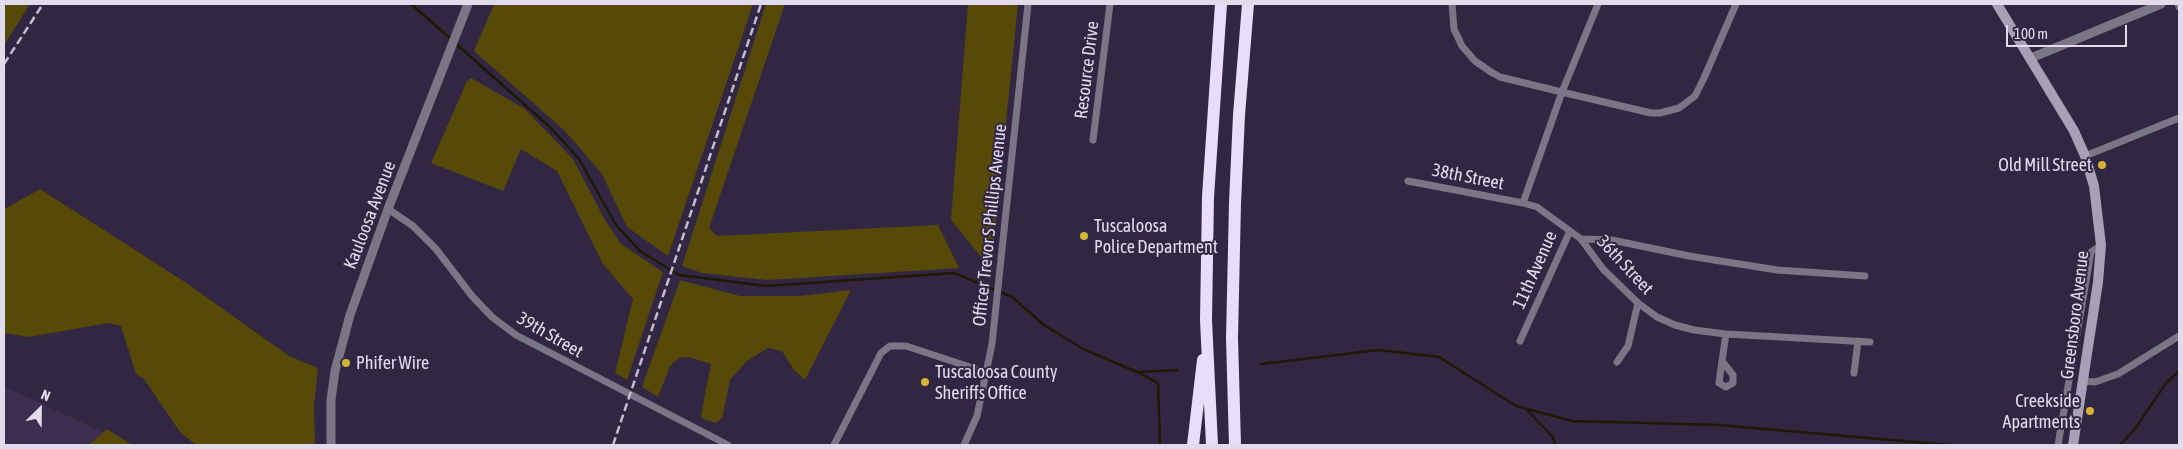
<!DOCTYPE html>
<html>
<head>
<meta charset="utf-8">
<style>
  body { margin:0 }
  #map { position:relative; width:2183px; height:449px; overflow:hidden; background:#322742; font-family:"Asap Condensed",sans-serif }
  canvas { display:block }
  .frame { position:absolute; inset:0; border:5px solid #e1dbec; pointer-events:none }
  .north { position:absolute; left:15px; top:384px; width:50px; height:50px; -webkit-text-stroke:4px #322742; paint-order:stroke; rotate:23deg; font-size:14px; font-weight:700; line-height:20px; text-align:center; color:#e1dbec }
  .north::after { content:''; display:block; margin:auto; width:18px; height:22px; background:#e1dbec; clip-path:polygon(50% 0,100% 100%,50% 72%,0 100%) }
  .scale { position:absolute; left:2006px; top:25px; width:121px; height:22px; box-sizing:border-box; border:2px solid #e1dbec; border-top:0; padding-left:6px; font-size:15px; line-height:18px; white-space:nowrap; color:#e1dbec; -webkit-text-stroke:4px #322742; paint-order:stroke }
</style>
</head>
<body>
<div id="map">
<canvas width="2183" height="449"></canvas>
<div class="frame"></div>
<div class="north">N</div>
<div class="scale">100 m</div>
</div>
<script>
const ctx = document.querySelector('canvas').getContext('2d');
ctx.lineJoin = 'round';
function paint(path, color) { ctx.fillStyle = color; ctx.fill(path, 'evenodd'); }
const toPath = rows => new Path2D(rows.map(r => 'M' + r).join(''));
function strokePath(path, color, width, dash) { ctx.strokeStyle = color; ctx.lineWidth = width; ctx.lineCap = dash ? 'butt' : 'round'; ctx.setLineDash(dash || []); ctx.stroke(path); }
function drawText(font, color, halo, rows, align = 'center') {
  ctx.font = font + ' "Asap Condensed",sans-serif'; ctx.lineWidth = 4; ctx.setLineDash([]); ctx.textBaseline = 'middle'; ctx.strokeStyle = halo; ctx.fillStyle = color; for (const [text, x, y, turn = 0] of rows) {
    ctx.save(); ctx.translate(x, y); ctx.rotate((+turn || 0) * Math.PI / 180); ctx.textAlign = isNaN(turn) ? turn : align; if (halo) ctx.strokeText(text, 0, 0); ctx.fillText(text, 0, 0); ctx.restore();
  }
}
paint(toPath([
  [4,386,130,445,4,445]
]), '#3c2e50');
paint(toPath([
  [4,4,30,4,4,45],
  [494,4,753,4,668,256,627,227,602,174,565,131,474,51],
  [766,4,785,4,709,228,717,236,938,225,959,268,767,280,702,273,682,266],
  [968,4,1018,4,991,269,951,220],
  [471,78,525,109,573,159,605,220,621,244,663,272,627,380,615,373,633,299,603,264,557,171,521,149,503,191,431,163,467,81],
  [40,189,185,282,289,356,318,368,314,406,315,445,196,445,180,432,144,379,136,374,121,326,108,323,29,337,4,333,4,208,6,208],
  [680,280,740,296,800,296,851,290,805,380,794,370,782,351,768,348,747,361,730,380,722,418,716,423,703,419,701,415,711,364,689,357,679,358,670,366,658,397,642,387],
  [107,429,132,445,89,445]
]), '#574907');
strokePath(toPath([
  [411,4,451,39],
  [455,43,550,127,579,159,616,225,640,251,679,275,766,286,954,273,1012,297,1044,325,1083,349,1137,372,1177,370],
  [1261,364,1379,350,1439,357,1516,406,1572,421,1719,425,1949,445],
  [1139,373,1158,383,1160,445],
  [1527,410,1553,437,1555,445],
  [2120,445,2135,429,2166,383,2179,371]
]), '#1e1904', 2.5);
strokePath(toPath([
  [1452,4,1454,29,1462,46,1475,61,1491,72,1500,77,1570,94,1651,113,1660,113,1679,108,1695,96,1704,78,1736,4],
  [2178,4,2179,7],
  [1093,140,1110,4],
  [2085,156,2179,118],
  [1408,181,1523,203,1537,207,1581,239,1603,269,1638,303,1657,317,1675,325,1694,330,1726,334,1870,342],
  [1523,203,1562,92,1598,4],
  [388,209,413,226,436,249,472,296,492,317,516,335,728,445],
  [1581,239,1612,240,1689,256,1777,270,1865,276],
  [1520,341,1570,231],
  [1722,361,1733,375,1733,383,1726,387,1719,383,1722,361],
  [1722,361,1726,334],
  [1617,362,1628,346,1638,303],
  [1854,373,1858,341],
  [2083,381,2095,382,2118,374,2179,336],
  [834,445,881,353,890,346,906,346,973,368,986,375],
  [964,445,977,416,992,344,1028,4],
  [2058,445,2091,252,2101,245]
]), '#7b7685', 7);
strokePath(toPath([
  [2031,58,2161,4],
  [331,445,331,400,335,371,350,315,388,209,468,4]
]), '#7b7685', 9);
strokePath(toPath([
  [1997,4,2074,131,2085,156,2094,186,2101,245,2098,282,2073,445]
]), '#a8a0b6', 10);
strokePath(toPath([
  [1193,445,1203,360],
  [1212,445,1206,320,1208,197,1221,4],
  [1235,445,1232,338,1235,203,1239,115,1248,4]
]), '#e8defb', 12);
strokePath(toPath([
  [4,64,43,4],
  [613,445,761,4]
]), '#c4bdd0', 2.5, [8, 4]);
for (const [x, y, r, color] of [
  [2102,165,5,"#d3b635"],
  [1084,236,5,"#d3b635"],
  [346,363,5,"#d3b635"],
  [925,382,5,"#d3b635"],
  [2090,411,5,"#d3b635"]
]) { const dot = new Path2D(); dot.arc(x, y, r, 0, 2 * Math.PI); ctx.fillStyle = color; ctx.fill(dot); strokePath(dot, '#322742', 2); }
drawText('18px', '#e1dbec', '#322742', [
  ["Resource Drive",1087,70,-83],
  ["38th Street",1468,177,11],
  ["Kauloosa Avenue",370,215,-69],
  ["Officer Trevor S Phillips Avenue",990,225,-84],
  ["36th Street",1625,265,47],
  ["11th Avenue",1535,270,-66],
  ["Greensboro Avenue",2075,315,-83],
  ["39th Street",550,335,30]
]);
drawText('18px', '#e1dbec', '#322742', [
  ["Old Mill Street",2092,165,"right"],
  ["Tuscaloosa",1094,226],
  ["Police Department",1094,247],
  ["Phifer Wire",356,363],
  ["Tuscaloosa County",935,372],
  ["Sheriffs Office",935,393],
  ["Creekside",2080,401,"right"],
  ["Apartments",2080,422,"right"]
], 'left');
</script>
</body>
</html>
